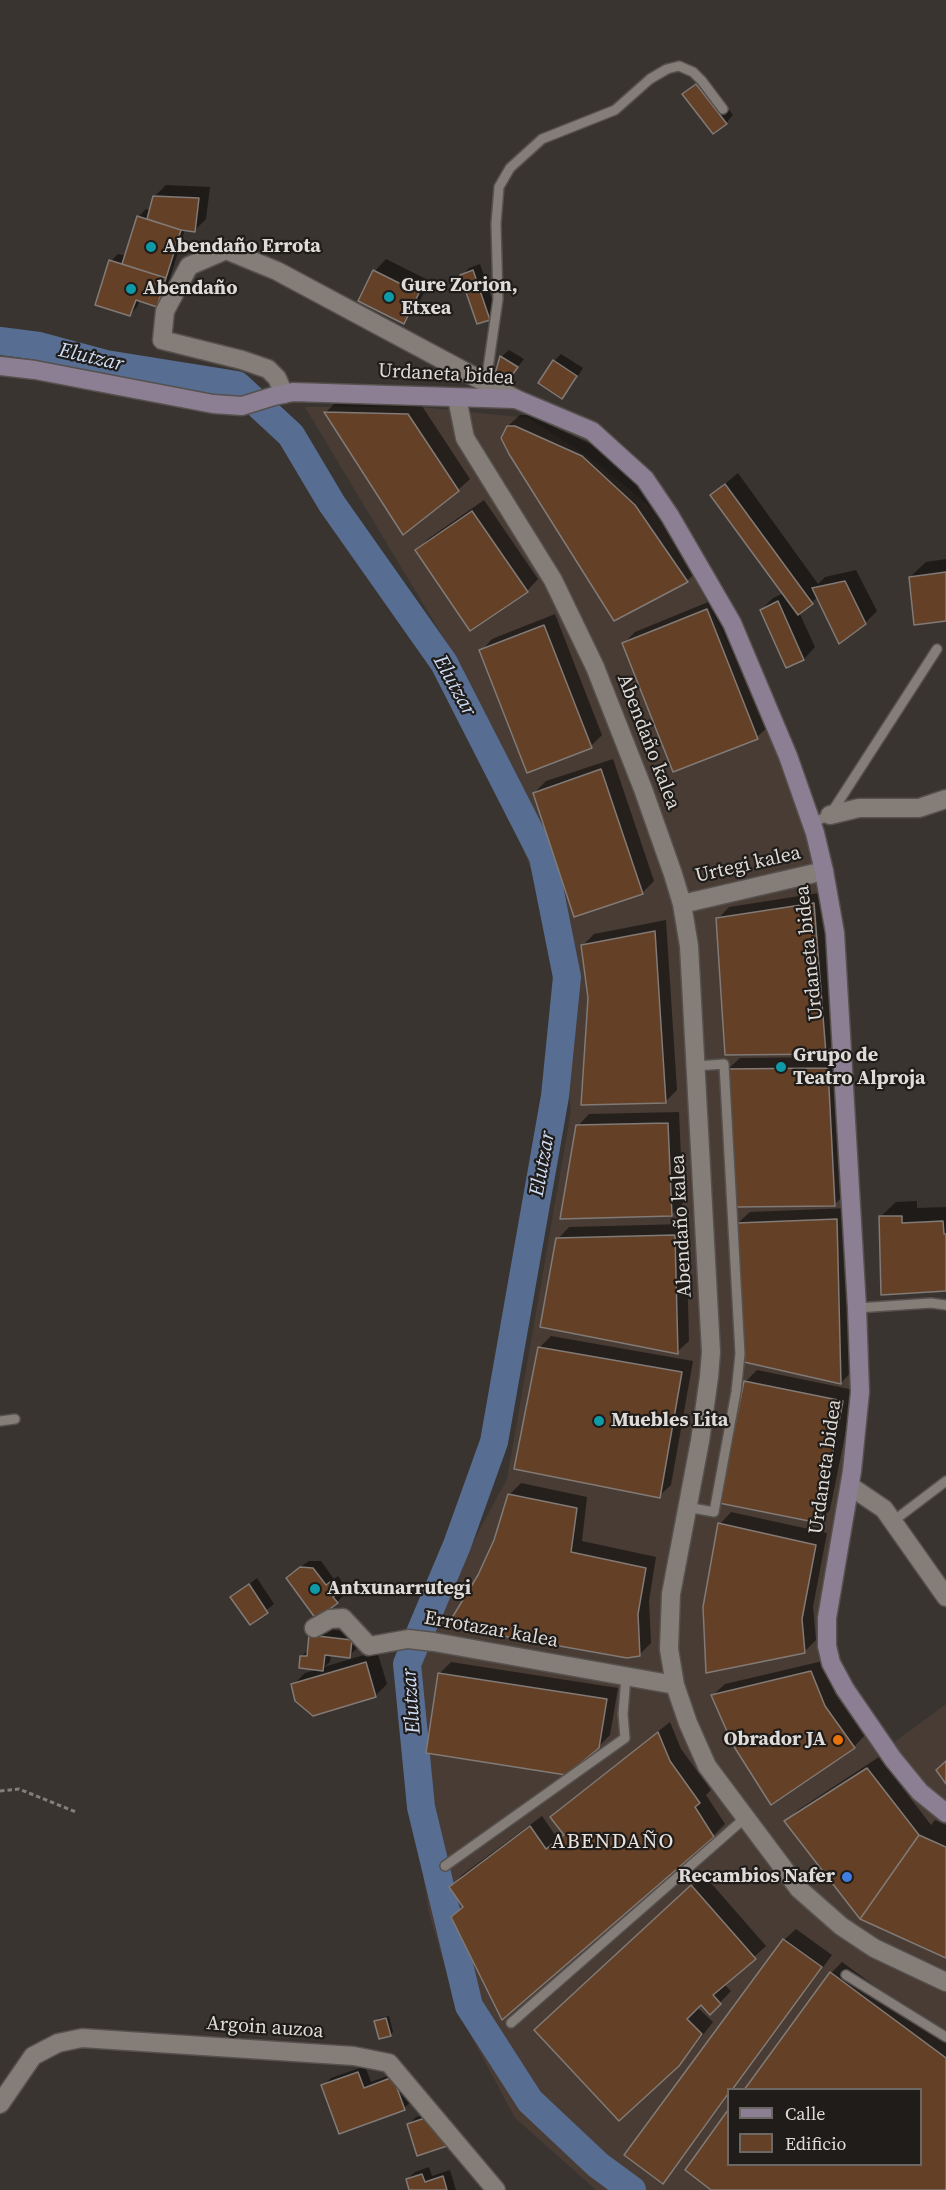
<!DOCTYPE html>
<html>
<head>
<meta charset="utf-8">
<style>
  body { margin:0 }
  #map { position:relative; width:946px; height:2190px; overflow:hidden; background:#393430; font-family:"Source Serif 4",serif }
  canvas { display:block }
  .legend { position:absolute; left:727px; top:2088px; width:195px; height:78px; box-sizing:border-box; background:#1f1c1a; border:2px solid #6b6866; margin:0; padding:8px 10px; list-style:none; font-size:18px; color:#dedbd8 }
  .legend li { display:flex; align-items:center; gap:12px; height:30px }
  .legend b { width:30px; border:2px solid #6b6866 }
</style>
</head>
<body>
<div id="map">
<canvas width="946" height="2190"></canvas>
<ul class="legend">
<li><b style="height:8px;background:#8c7f94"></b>Calle</li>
<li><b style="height:16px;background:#644026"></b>Edificio</li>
</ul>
</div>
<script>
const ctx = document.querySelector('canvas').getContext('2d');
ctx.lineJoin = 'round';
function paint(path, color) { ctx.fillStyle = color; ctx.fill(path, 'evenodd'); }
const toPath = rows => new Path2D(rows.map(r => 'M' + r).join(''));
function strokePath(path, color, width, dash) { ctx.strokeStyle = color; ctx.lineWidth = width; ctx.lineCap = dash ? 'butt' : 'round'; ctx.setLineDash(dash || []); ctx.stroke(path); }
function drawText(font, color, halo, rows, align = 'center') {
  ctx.font = font + ' "Source Serif 4",serif'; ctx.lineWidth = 4.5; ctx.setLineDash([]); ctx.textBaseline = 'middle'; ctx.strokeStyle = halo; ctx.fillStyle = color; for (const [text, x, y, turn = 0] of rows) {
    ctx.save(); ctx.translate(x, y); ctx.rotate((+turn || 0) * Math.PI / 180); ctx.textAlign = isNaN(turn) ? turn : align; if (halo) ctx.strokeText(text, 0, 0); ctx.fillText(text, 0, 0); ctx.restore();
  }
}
paint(toPath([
  [305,407,421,407,528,418,589,457,662,516,717,622,803,797,826,897,853,1359,854,1421,817,1630,826,1673,877,1755,946,1704,946,2190,596,2190,515,2118,458,2012,429,1913,403,1748,431,1620,507,1479,571,1111,550,920,504,799,455,657],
  [728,2090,920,2090,920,2164,728,2164]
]), '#483c35');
paint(toPath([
  [704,77,733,115,726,123,684,94],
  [166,185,210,187,206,219,195,230,185,229,164,298,157,305,140,300,137,307,130,315,111,261,118,254,126,256,138,217,146,209,151,211,154,197],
  [386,259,430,281,415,310,404,322,375,271],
  [480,264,496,311,489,318,462,275,469,268],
  [509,350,524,359,507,381,501,357],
  [561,354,583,368,569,390,562,397,554,361],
  [337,401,420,403,470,479,458,490,326,412],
  [520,415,528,415,593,445,647,493,698,570,687,581,508,426],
  [738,473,818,584,825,577,856,570,877,611,865,623,818,597,799,612,815,647,804,659,787,666,761,610,773,598,784,593,712,495],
  [484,500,538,579,527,591,417,550,428,539],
  [946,559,946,620,910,577,926,562],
  [718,598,769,726,757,737,624,643,635,632],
  [555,614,602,735,591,746,481,651,492,639],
  [613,759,654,881,642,893,534,793,546,781],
  [825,892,837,1041,825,1053,718,919,729,907],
  [666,920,677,1090,665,1102,590,998,583,945,594,934],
  [839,1057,846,1193,834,1205,728,1069,740,1058],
  [679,1112,683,1203,671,1215,578,1126,589,1114],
  [917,1201,917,1208,946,1207,946,1290,880,1217,896,1202],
  [848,1208,852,1371,841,1383,746,1361,738,1223,750,1212],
  [686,1224,689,1341,677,1352,558,1239,569,1227],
  [551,1336,693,1361,671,1485,659,1496,539,1348],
  [757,1370,854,1390,830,1510,818,1522,745,1382],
  [521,1483,587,1497,582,1541,656,1557,649,1601,651,1643,639,1655,479,1575,495,1541,509,1495],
  [731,1512,827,1533,813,1607,816,1640,804,1652,720,1524],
  [309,1561,321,1561,334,1579,338,1576,344,1585,340,1589,344,1595,337,1602,296,1570],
  [257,1578,274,1604,250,1623,232,1598],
  [318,1628,359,1633,357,1648,349,1656,331,1654,330,1662,324,1667,377,1651,387,1684,376,1695,314,1714,293,1685,305,1673,319,1669,302,1656,309,1649],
  [823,1661,836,1695,865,1735,854,1747,713,1695,725,1684],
  [451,1662,618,1688,610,1735,598,1747,439,1674],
  [670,1722,681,1749,711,1790,706,1795,725,1824,713,1836,464,1907,451,1887,462,1875,542,1816,558,1839,565,1834,552,1817,563,1806],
  [879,1757,931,1825,935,1820,946,1825,946,1957,786,1821,798,1810],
  [704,1875,766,1946,724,1984,731,1991,710,2013,701,2003,697,2007,713,2022,690,2052,678,2065,548,2018],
  [796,1929,832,1955,733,2090,728,2090,728,2096,674,2170,662,2182,784,1940],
  [842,1962,946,2038,946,2190,714,2190,687,2170,728,2113,728,2164,920,2164,920,2090,831,1973],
  [389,2016,393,2032,390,2035,376,2022,379,2018],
  [365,2066,371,2082,401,2071,412,2101,404,2108,323,2086,331,2078],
  [433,2112,446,2144,418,2154,408,2125,416,2117],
  [429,2167,432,2176,450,2170,456,2190,410,2190,407,2179,415,2172]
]), '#0007');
strokePath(toPath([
  [0,341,39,346,106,364,237,385,291,435,332,504,444,663,543,857,567,977,555,1096,494,1442,457,1545,407,1664,421,1807,469,2006,530,2101,598,2165,632,2190]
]), '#576d92', 28);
const building = toPath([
  [696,84,727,124,713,134,682,94,696,84],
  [153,196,199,198,195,232,181,230,147,219,153,196],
  [137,216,181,230,166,278,122,264,137,216],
  [109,260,166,278,157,307,136,300,130,316,95,305,109,260],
  [373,270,419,293,404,324,358,301,373,270],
  [473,270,490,320,477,324,460,275,473,270],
  [500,356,518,367,507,382,495,374,500,356],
  [553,360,577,376,562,399,538,383,553,360],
  [324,412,408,414,459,491,403,535,324,412],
  [507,426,515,426,582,456,635,505,688,582,614,621,509,454,501,438,507,426],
  [725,484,813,604,798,615,710,495,725,484],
  [472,511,528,592,470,631,415,550,472,511],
  [946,572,946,621,914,625,909,577,946,572],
  [845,581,866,624,839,644,812,588,845,581],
  [778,601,804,660,786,668,760,610,778,601],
  [707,609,758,739,673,772,622,643,707,609],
  [544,625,592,748,527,773,479,650,544,625],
  [601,769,643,894,574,917,533,793,601,769],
  [814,903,826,1054,725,1055,716,918,814,903],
  [655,931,666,1103,581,1105,588,998,581,945,655,931],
  [828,1068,835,1206,733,1207,726,1069,828,1068],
  [668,1123,672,1216,560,1219,576,1125,668,1123],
  [879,1216,902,1216,902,1223,943,1221,944,1234,946,1234,946,1291,881,1295,879,1216],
  [837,1219,841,1384,744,1362,737,1223,837,1219],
  [675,1235,678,1354,540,1327,556,1238,675,1235],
  [538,1347,682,1372,660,1498,514,1469,538,1347],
  [744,1381,843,1401,819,1523,719,1503,744,1381],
  [508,1494,577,1508,571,1552,646,1568,638,1614,640,1656,627,1658,447,1626,478,1575,494,1540,508,1494],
  [718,1523,816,1545,802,1619,805,1653,706,1673,703,1607,718,1523],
  [300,1567,313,1568,326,1585,330,1582,338,1593,333,1597,338,1603,316,1619,286,1578,300,1567],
  [249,1584,268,1613,250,1625,230,1597,249,1584],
  [309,1635,352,1640,350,1658,325,1655,323,1671,299,1668,300,1656,307,1656,309,1635],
  [366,1662,376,1697,313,1716,295,1701,291,1684,366,1662],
  [811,1671,825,1706,855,1748,771,1805,733,1745,711,1695,811,1671],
  [438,1673,607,1699,599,1748,566,1775,426,1753,438,1673],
  [658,1732,670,1761,700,1803,695,1807,714,1837,502,2020,451,1917,463,1907,449,1887,530,1826,546,1849,564,1835,550,1817,658,1732],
  [946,1761,946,1784,936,1770,946,1761],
  [867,1768,919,1835,860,1919,784,1821,867,1768],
  [919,1835,946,1847,946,1958,860,1919,919,1835],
  [691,1885,756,1959,713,1995,721,2004,710,2015,701,2005,687,2019,702,2034,679,2066,619,2121,534,2030,691,1885],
  [783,1939,822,1967,732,2090,728,2090,728,2094,663,2184,624,2155,783,1939],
  [830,1972,946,2058,946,2188,945,2190,711,2190,685,2170,728,2110,728,2164,920,2164,920,2090,744,2090,830,1972],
  [386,2018,391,2036,379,2039,374,2021,386,2018],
  [358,2072,364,2088,393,2077,405,2110,339,2134,321,2085,358,2072],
  [425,2118,447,2146,417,2156,407,2124,425,2118],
  [422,2174,425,2182,443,2176,447,2190,409,2190,406,2179,422,2174]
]);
paint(building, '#644026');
strokePath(building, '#817a76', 1.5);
const lane = toPath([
  [486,382,498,299,496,224,499,187,510,168,542,139,615,110,650,79,667,69,679,66,693,72,702,81,723,109],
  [812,823,830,815,937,649],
  [857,1308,931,1303,946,1305],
  [0,1421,15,1419],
  [687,1507,714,1512,736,1392,740,1354,724,1064,696,1066],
  [892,1522,946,1481],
  [445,1866,625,1738,623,1714,626,1676],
  [846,1975,946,2037],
  [511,2023,745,1818]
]);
const street = toPath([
  [284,394,277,378,268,369,242,360,162,340,165,311,189,266,226,250,277,271,516,399],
  [457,398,465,438,553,580,595,667,643,789,673,874,682,904,689,946,711,1352,709,1377,700,1441,671,1594,669,1649,675,1685,688,1723,707,1766,799,1889,841,1926,874,1948,946,1982],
  [830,815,859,808,919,808,946,799],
  [682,904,824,871],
  [850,1486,884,1509,946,1597],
  [314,1628,330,1619,343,1618,369,1646,408,1639,434,1642,675,1685],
  [0,2104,33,2056,58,2043,82,2038,354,2056,389,2063,496,2190]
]);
const secondary = toPath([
  [0,366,35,370,213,404,242,406,274,396,293,392,516,399,592,431,645,479,670,516,732,623,788,756,815,833,824,871,835,933,857,1308,860,1392,852,1471,827,1618,827,1646,831,1663,845,1689,893,1759,920,1792,946,1813]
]);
strokePath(lane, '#56514e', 12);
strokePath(street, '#56514e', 21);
strokePath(secondary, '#56514e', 21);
strokePath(toPath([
  [0,1791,19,1789,76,1812]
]), '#837f7c', 3, [4.5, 3]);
strokePath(lane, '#847d78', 9);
strokePath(street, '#847d78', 18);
strokePath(secondary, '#8c7f94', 18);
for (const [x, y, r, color] of [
  [151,247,6,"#0f9aa8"],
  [131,289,6,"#0f9aa8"],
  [389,297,6,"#0f9aa8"],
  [781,1067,6,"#0f9aa8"],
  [599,1421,6,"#0f9aa8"],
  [315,1589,6,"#0f9aa8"],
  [838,1740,6,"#e8710a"],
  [847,1877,6,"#3f7fe0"]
]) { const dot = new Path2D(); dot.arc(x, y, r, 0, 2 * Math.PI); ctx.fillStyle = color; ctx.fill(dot); strokePath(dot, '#1f1c1a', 2); }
drawText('bold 20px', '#dedbd8', '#1f1c1a', [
  ["Abendaño Errota",163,247],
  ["Gure Zorion,",401,286],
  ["Etxea",401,309],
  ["Abendaño",143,289],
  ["Grupo de",793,1056],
  ["Teatro Alproja",793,1079],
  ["Muebles Lita",611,1421],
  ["Antxunarrutegi",327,1589],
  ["Obrador JA",826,1740,"right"],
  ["Recambios Nafer",835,1877,"right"]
], 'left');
drawText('20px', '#dedbd8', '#1f1c1a', [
  ["Urdaneta bidea",446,375,3],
  ["Abendaño kalea",648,742,69],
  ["Urtegi kalea",748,865,-13],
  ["Urdaneta bidea",810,953,-96],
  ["Abendaño kalea",682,1226,-93],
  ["Urdaneta bidea",826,1467,-82],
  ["Errotazar kalea",491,1630,10],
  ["Argoin auzoa",265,2028,4]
]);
drawText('italic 21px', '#ceddf6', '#1f1c1a', [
  ["Elutzar",91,358,13],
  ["Elutzar",454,686,61],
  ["Elutzar",543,1164,-80],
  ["Elutzar",412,1701,-94]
]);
ctx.letterSpacing = '1.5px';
drawText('21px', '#eae3de', '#1f1c1a', [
  ["ABENDAÑO",613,1843]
]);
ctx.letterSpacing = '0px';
</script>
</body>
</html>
